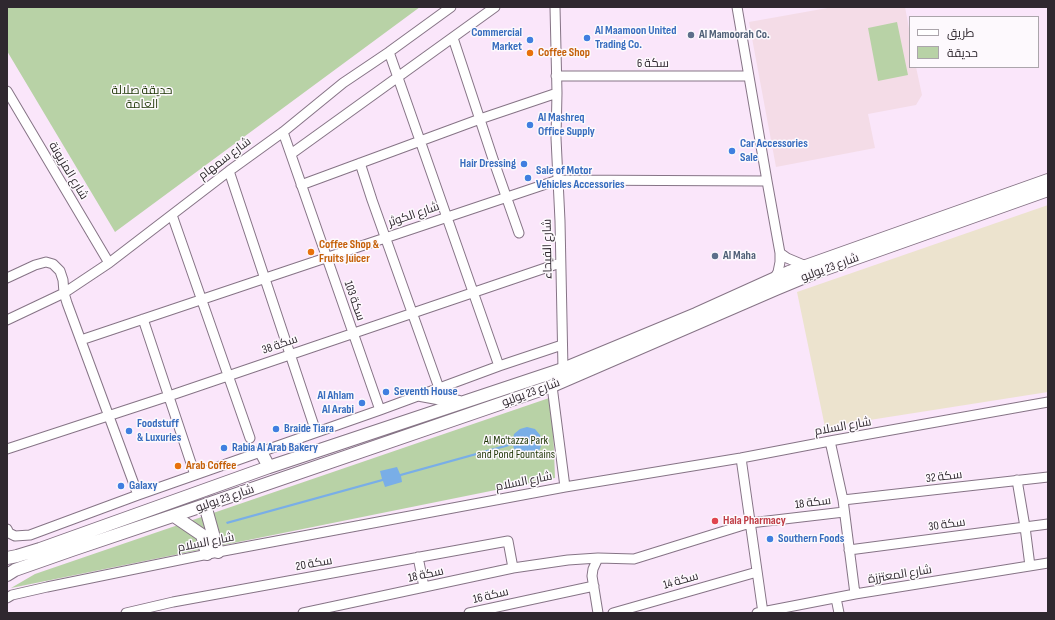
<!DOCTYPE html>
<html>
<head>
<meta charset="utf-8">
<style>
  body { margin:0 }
  #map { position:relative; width:1055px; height:620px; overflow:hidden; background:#fae6fa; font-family:"Sofia Sans Condensed",Cairo,sans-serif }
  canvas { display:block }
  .frame { position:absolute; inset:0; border:8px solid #2f282f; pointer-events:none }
  .legend { position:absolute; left:909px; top:16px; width:130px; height:52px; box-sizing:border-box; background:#fdf9fd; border:1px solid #aba5ab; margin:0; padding:5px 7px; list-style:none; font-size:12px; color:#2f282f }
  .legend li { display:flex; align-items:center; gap:8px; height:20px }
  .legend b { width:20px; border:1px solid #aba5ab }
</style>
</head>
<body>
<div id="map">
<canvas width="1055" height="620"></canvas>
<div class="frame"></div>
<ul class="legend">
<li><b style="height:5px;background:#fff"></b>طريق</li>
<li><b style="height:11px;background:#b8d2a6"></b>حديقة</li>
</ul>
</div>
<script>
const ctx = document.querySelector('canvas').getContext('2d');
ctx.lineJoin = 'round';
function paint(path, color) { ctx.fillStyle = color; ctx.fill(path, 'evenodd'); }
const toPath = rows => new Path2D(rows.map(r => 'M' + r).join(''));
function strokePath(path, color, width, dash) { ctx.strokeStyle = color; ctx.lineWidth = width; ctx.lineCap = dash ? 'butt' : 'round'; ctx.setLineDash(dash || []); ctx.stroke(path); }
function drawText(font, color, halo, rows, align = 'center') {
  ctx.font = font + ' "Sofia Sans Condensed",Cairo,sans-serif'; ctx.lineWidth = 3; ctx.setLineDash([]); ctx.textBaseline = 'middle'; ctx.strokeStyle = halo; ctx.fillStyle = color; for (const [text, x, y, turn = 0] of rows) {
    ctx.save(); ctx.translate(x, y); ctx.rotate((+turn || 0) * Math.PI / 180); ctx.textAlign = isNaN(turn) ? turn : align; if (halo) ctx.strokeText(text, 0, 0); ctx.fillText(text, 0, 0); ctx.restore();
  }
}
paint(toPath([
  [1048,205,1048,392,825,427,797,292]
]), '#ece3ce');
paint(toPath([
  [833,7,905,7,910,34,910,67,916,67,922,95,916,105,868,114,875,148,776,167,749,22]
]), '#f4dce7');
paint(toPath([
  [7,7,420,7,115,232,7,51],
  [897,22,908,75,878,81,868,28],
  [552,397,555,478,11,588,35,574]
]), '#b8d2a6');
paint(toPath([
  [527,427,535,429,540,435,542,442,540,449,534,455,526,457,519,454,514,449,513,445,401,476,402,482,385,487,383,481,227,524,226,522,382,479,380,471,397,467,400,474,512,443,514,434,520,429]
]), '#79aee7');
const minor = toPath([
  [555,7,557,93,556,138,560,221,563,369,552,386,565,487],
  [737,7,767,181,780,253,780,262,778,272,774,279],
  [453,38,493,159,519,233],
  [389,52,499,366],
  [556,76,749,76],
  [7,91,109,263],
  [283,132,380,410],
  [291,154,495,7],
  [360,163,372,200,439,388],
  [229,171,316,432],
  [301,185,480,119,557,93],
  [172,215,250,438],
  [780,253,787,258,806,266],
  [7,278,35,265,46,262,53,264,60,271,63,280,64,293,67,303,138,495],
  [143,319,195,475],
  [7,320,64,293,109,263,229,171,283,132,343,83,389,52,451,7],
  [81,340,558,180,767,181],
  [830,441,843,500,855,594],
  [7,449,169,396,560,263],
  [741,458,763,613],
  [1017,480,1025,527,1030,566],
  [843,500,1048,477],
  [7,529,9,533,15,536,30,535,138,495,380,410,499,366,562,345],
  [849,550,1048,524],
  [418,557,424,587],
  [598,558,593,569,592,576,598,613],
  [7,598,12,595,47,587,218,552,565,487,741,458,830,441,1048,402],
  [836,598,839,613],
  [126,613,173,602,508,541,513,568],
  [303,613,513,568,568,560,598,558,634,559,750,523,844,512],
  [469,613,594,586],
  [613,613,757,572],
  [757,613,855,594,1048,563]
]);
const major = toPath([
  [421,395,459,402],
  [261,452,269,467],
  [205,505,218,552],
  [174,516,202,535,207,554],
  [7,558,17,556,40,549,269,467,563,369,696,314,789,272,1048,180],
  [7,575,15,570,72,550,205,505,552,386,776,289,817,272,1048,190]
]);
strokePath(minor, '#867486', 11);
strokePath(major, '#867486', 14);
strokePath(minor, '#fff', 9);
strokePath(major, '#fff', 12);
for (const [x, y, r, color] of [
  [691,35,4,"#5c6f8a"],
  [587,38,4,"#3f7fe0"],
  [530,40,4,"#3f7fe0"],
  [530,53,4,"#e8710a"],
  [530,125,4,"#3f7fe0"],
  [732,151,4,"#3f7fe0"],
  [524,164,4,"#3f7fe0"],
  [528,178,4,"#3f7fe0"],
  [311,252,4,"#e8710a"],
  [715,256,4,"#5c6f8a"],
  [386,392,4,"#3f7fe0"],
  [362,403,4,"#3f7fe0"],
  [276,429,4,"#3f7fe0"],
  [129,431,4,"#3f7fe0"],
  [224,448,4,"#3f7fe0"],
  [178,466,4,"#e8710a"],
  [121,486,4,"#3f7fe0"],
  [715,521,4,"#e0444e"],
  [770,539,4,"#3f7fe0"]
]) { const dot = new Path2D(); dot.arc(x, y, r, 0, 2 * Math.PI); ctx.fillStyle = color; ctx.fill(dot); strokePath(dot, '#fdf9fd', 1.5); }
drawText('bold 12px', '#366cbe', '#fdf9fd', [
  ["Al Maamoon United",595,31],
  ["Trading Co.",595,45],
  ["Commercial",522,33,"right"],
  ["Market",522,47,"right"],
  ["Al Mashreq",538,118],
  ["Office Supply",538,132],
  ["Car Accessories",740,144],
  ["Sale",740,158],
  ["Hair Dressing",516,164,"right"],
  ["Sale of Motor",536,171],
  ["Vehicles Accessories",536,185],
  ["Seventh House",394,392],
  ["Al Ahlam",354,396,"right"],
  ["Al Arabi",354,410,"right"],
  ["Foodstuff",137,424],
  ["& Luxuries",137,438],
  ["Braide Tiara",284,429],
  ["Rabia Al Arab Bakery",232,448],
  ["Galaxy",129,486],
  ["Southern Foods",778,539]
], 'left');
drawText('bold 12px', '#4e5e75', '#fdf9fd', [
  ["Al Mamoorah Co.",699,35],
  ["Al Maha",723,256]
], 'left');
drawText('bold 12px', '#c56008', '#fdf9fd', [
  ["Coffee Shop",538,53],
  ["Coffee Shop &",319,245],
  ["Fruits Juicer",319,259],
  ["Arab Coffee",186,466]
], 'left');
drawText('12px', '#2f282f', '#fdf9fd', [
  ["سكة 6",653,64],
  ["شارع سمهام",225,159,-37],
  ["شارع المزيونة",68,171,59],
  ["شارع الكوثر",414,215,-19],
  ["شارع الفيحاء",548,249,-91],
  ["شارع 23 يوليو",830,268,-20],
  ["سكة 103",354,301,71],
  ["سكة 38",280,345,-19],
  ["شارع 23 يوليو",531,393,-20],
  ["شارع السلام",843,427,-10],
  ["سكة 32",944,477,-7],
  ["شارع السلام",524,482,-11],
  ["شارع 23 يوليو",225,499,-19],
  ["سكة 18",813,503,-7],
  ["سكة 30",947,525,-8],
  ["شارع السلام",206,543,-11],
  ["سكة 20",314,564,-10],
  ["سكة 18",426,575,-12],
  ["شارع المعتززة",900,575,-9],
  ["سكة 14",681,581,-16],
  ["سكة 16",491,596,-13]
]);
drawText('12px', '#1f3706', '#fdf9fd', [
  ["حديقة صلالة",142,91],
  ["العامة",142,105],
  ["Al Mo'tazza Park",516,441],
  ["and Pond Fountains",516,455]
]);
drawText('bold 12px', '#be3a42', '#fdf9fd', [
  ["Hala Pharmacy",723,521]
], 'left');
</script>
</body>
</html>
